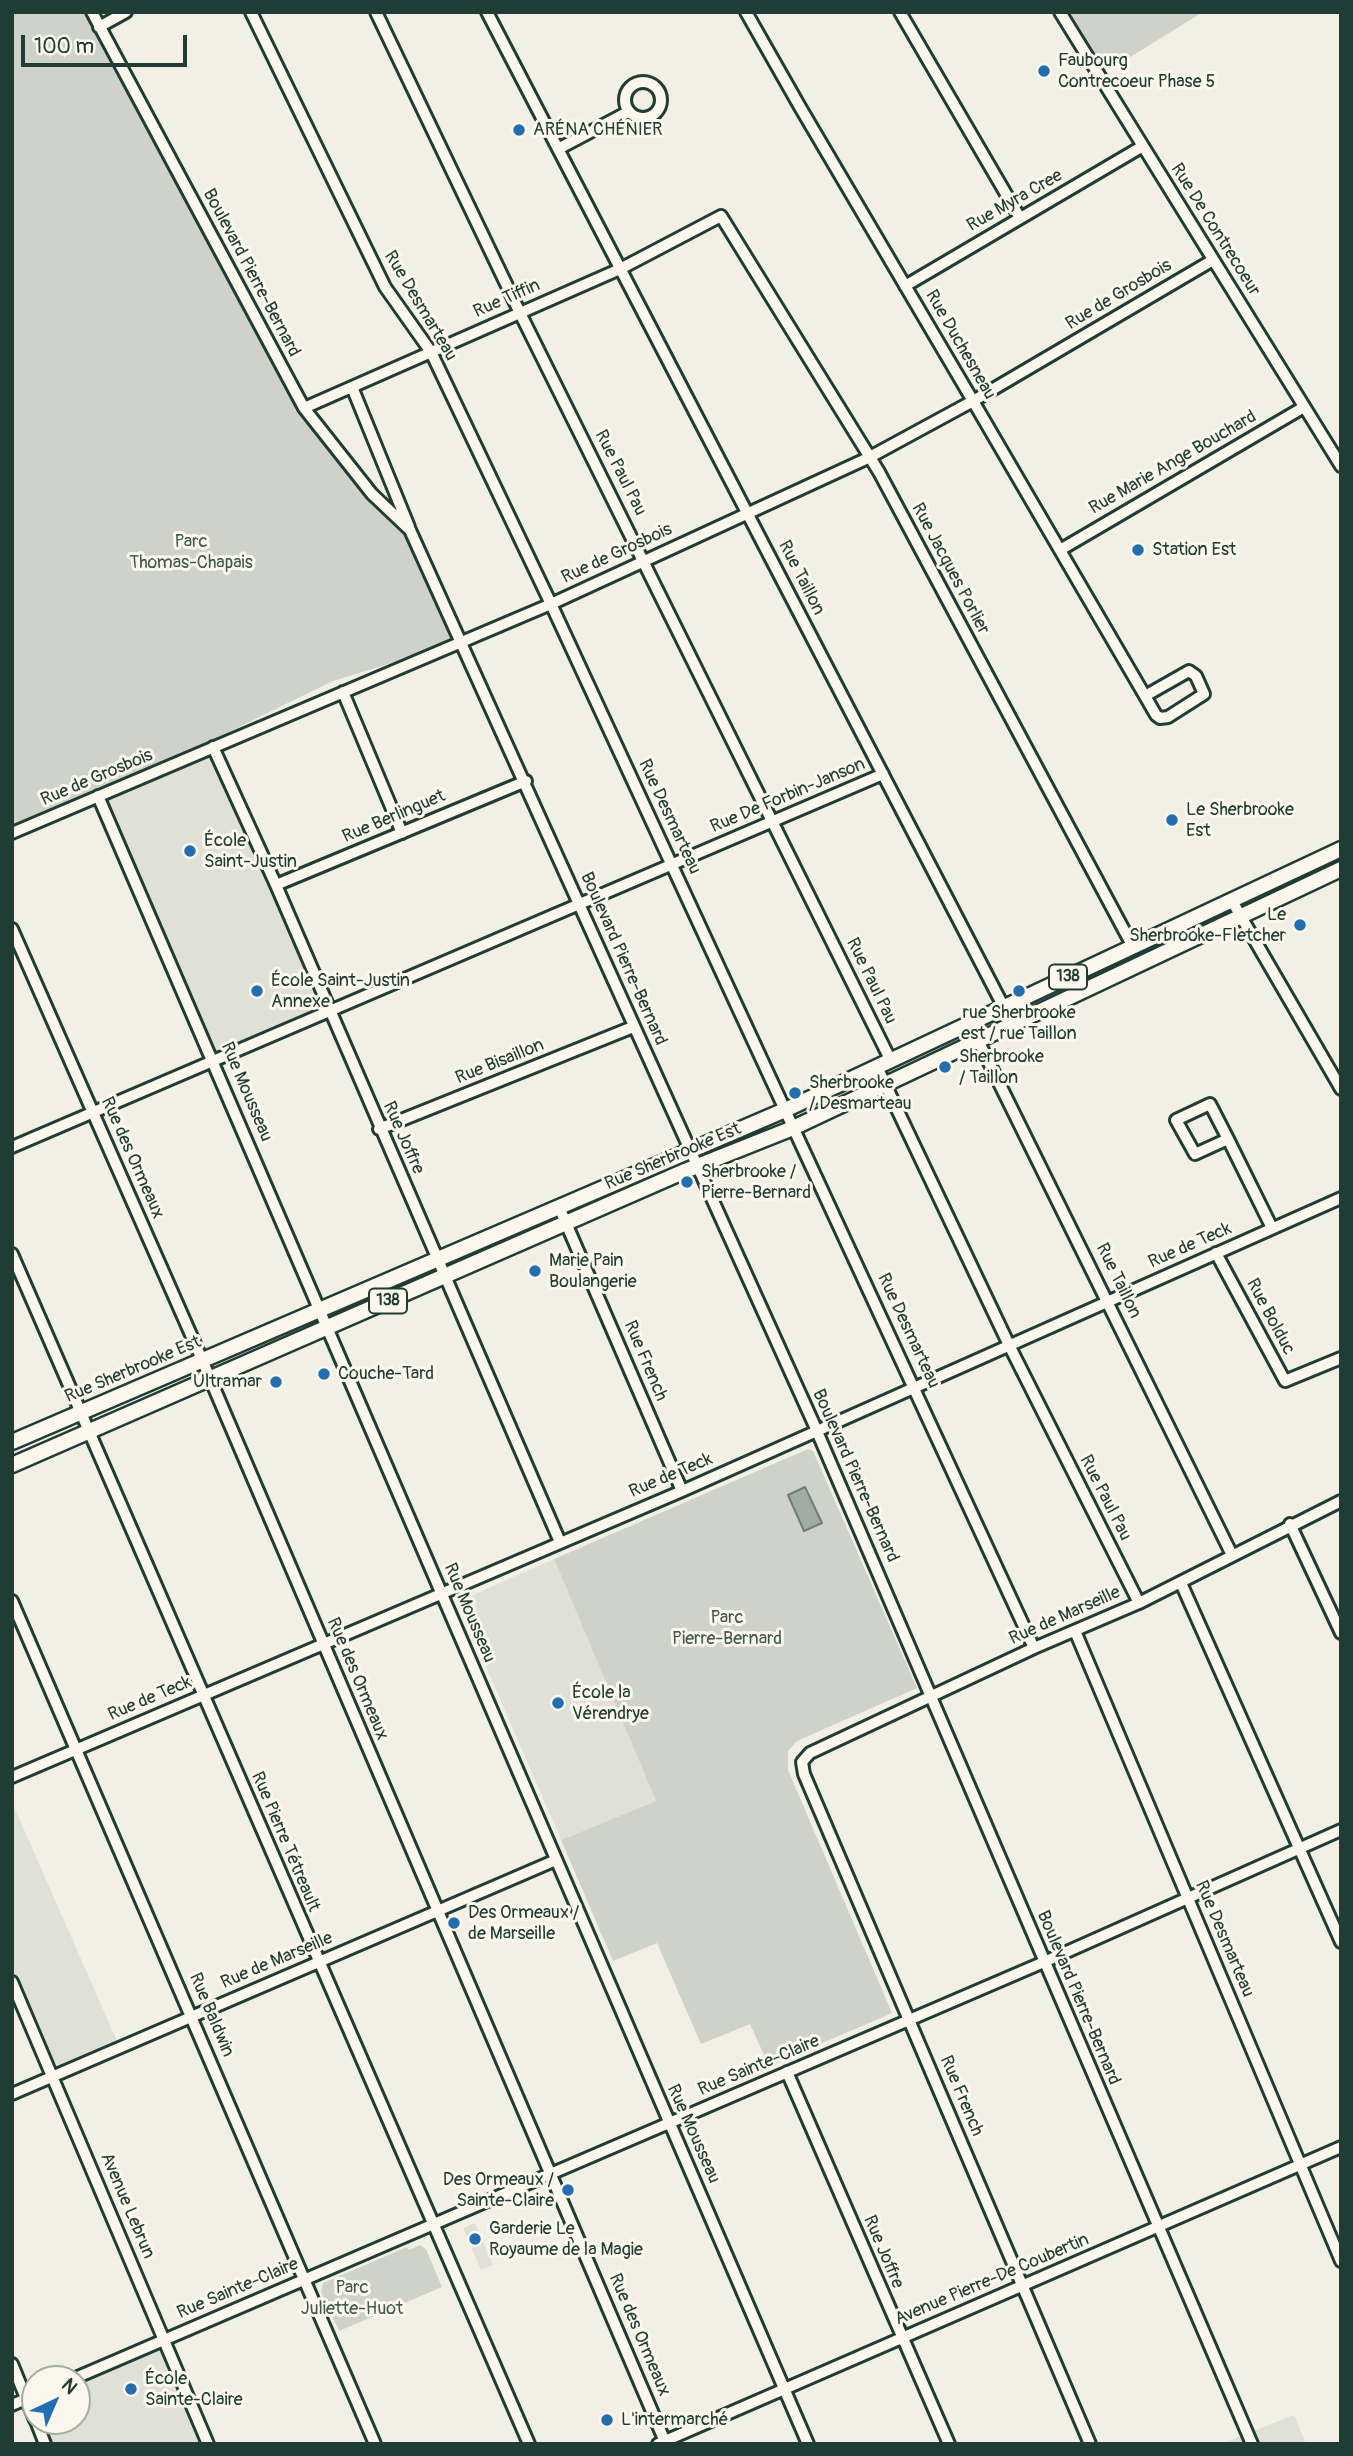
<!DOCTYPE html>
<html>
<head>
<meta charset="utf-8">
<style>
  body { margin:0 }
  #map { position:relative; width:1353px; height:2456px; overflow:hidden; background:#f2f0e5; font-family:Pangolin,sans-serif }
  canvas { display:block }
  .frame { position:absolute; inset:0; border:14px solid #1f3d34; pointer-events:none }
  .north { position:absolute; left:21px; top:2365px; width:70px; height:70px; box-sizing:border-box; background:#fbf7ec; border:2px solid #a3ada2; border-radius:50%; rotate:44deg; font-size:19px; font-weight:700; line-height:28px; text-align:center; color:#1f3d34 }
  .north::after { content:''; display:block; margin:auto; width:24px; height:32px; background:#1f6fb2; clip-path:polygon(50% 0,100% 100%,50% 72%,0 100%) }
  .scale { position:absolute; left:21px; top:35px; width:166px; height:32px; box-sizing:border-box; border:4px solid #1f3d34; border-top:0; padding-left:9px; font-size:21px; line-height:24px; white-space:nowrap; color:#1f3d34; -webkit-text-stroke:5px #fbf7ec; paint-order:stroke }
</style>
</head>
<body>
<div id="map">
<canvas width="1353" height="2456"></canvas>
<div class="frame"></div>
<div class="north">N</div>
<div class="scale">100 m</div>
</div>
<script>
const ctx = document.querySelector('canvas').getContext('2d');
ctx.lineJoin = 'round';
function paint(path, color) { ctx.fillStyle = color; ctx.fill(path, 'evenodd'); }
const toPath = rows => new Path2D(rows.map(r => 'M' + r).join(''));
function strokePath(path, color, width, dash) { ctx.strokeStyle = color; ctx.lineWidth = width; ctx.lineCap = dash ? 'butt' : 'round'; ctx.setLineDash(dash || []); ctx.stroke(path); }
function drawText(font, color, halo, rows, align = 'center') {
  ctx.font = font + ' Pangolin,sans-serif'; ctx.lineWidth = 6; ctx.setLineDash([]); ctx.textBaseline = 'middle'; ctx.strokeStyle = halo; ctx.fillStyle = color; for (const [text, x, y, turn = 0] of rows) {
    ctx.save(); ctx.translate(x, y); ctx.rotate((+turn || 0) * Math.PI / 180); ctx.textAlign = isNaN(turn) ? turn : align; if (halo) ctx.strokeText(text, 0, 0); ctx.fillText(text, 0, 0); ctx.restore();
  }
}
paint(toPath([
  [213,747,330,1011,214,1061,98,796],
  [554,1559,656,1801,561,1840,459,1604,461,1600],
  [12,1802,120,2048,53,2077,12,1982],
  [475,2223,493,2265,481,2270,463,2228],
  [164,2340,208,2444,45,2444,36,2421,77,2421,77,2379],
  [1294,2415,1306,2444,1221,2444]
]), '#e0e1d6');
paint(toPath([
  [12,12,91,12,304,408,372,494,410,530,463,641,333,681,98,796,12,833],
  [1060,12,1203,12,1111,69,1095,69],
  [808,1449,813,1451,917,1688,797,1741,788,1751,788,1770,892,2013,769,2066,750,2024,701,2044,657,1943,613,1961,561,1840,656,1801,554,1559],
  [420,2245,426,2249,442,2287,339,2331,321,2292,323,2283,407,2247,409,2250]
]), '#cfd2c8');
const water = toPath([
  [805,1487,822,1523,804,1531,788,1495,805,1487]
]);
paint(water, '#a2aba1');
strokePath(water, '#6e7f75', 2);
const minor = toPath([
  [92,12,304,408,372,494,410,530,813,1422,1252,2444],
  [251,12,385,287,431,352,551,604,1034,1648],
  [376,12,520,313,891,1061],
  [487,12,1012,1023],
  [746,12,800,107,973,401,1145,696,1156,715,1160,718,1168,717,1204,694,1196,676,1189,671,1145,696],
  [900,12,1020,218],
  [1060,12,1341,466],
  [99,27,126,12],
  '625 100a18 18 0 1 1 36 0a18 18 0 1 1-36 0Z',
  [558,149,628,112],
  [905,286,1143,146],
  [352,387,409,527],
  [304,408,620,269,721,216,879,472,1133,947],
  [1060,550,1304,407],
  [343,692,402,833],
  [213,747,276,885,560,1542],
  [98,796,808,2444],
  [12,833,551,604,868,458,973,401,1213,260],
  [276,885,526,781],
  [1232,901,1341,1089],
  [12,929,203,1362,666,2444],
  [970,1024,1232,1555],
  [877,1067,1009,1345,1139,1603],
  [379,1129,633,1027],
  [1228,1139,1195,1154,1176,1120,1210,1104,1228,1139,1272,1228],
  [12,1147,883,774],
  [559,1207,682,1491],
  [1216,1253,1285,1381,1341,1358],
  [12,1254,529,2444],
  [1290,1524,1341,1633],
  [1181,1583,1341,1942],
  [12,1601,375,2444],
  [1075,1631,1341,2261],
  [12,1777,682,1491,1341,1198],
  [12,1982,208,2444],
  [787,2072,949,2444],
  [12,2094,556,1860],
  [12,2364,35,2420],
  [73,2379,1044,1962,1341,1830],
  [12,2405,35,2395],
  [36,2421,45,2444],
  [658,2444,1341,2147],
  [1090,2444,804,1774,802,1762,810,1753,1034,1648,1139,1603,1341,1501]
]);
const major = toPath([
  [12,1442,785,1110,1341,849],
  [12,1465,685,1171,793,1128,1341,869]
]);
strokePath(minor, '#1f3d34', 16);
strokePath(major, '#1f3d34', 19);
strokePath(minor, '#fbf7ec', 10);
strokePath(major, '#fbf7ec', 14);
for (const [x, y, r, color] of [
  [1044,71,7,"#1f6fb2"],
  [519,130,7,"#1f6fb2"],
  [1138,550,7,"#1f6fb2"],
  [1172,820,7,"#1f6fb2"],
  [190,851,7,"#1f6fb2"],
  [1300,925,7,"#1f6fb2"],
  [257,991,7,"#1f6fb2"],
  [1019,991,7,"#1f6fb2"],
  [945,1067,7,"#1f6fb2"],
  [795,1093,7,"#1f6fb2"],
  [687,1182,7,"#1f6fb2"],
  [535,1271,7,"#1f6fb2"],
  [324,1374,7,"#1f6fb2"],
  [276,1382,7,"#1f6fb2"],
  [558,1703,7,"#1f6fb2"],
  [454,1923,7,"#1f6fb2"],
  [568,2190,7,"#1f6fb2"],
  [475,2239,7,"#1f6fb2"],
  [131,2389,7,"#1f6fb2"],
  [607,2420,7,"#1f6fb2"]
]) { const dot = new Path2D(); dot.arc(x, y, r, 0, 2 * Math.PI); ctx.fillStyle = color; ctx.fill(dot); strokePath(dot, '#fbf7ec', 2.5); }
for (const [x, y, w] of [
  [1068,977,38],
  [388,1301,38]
]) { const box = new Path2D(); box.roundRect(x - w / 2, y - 12.5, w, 25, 5); ctx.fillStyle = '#fbf7ec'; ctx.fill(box); strokePath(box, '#1f3d34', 2); }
drawText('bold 16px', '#1f3d34', null, [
  ["138",1068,977],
  ["138",388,1301]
]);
drawText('18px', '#1f3d34', '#fbf7ec', [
  ["Faubourg",1058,61],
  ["Contrecoeur Phase 5",1058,82],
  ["ARÉNA CHÉNIER",533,130],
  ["Station Est",1152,550],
  ["Le Sherbrooke",1186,810],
  ["Est",1186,831],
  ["École",204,841],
  ["Saint-Justin",204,862],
  ["Le",1286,915,"right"],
  ["Sherbrooke-Fletcher",1286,936,"right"],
  ["École Saint-Justin",271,981],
  ["Annexe",271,1002],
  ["rue Sherbrooke",1019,1013,"center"],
  ["est / rue Taillon",1019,1034,"center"],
  ["Sherbrooke",959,1057],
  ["/ Taillon",959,1078],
  ["Sherbrooke",809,1083],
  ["/ Desmarteau",809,1104],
  ["Sherbrooke /",701,1172],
  ["Pierre-Bernard",701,1193],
  ["Marie Pain",549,1261],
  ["Boulangerie",549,1282],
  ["Couche-Tard",338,1374],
  ["Ultramar",262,1382,"right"],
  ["École la",572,1693],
  ["Vérendrye",572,1714],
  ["Des Ormeaux /",468,1913],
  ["de Marseille",468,1934],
  ["Des Ormeaux /",554,2180,"right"],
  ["Sainte-Claire",554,2201,"right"],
  ["Garderie Le",489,2229],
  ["Royaume de la Magie",489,2250],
  ["École",145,2379],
  ["Sainte-Claire",145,2400],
  ["L'intermarché",621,2420]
], 'left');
drawText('18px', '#1f3d34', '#fbf7ec', [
  ["Rue Myra Cree",1015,201,-30],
  ["Rue De Contrecoeur",1215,230,58],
  ["Boulevard Pierre-Bernard",251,273,62],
  ["Rue de Grosbois",1119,295,-31],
  ["Rue Tiffin",507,299,-24],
  ["Rue Desmarteau",420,306,59],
  ["Rue Duchesneau",960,345,60],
  ["Rue Marie Ange Bouchard",1173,463,-30],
  ["Rue Paul Pau",620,473,63],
  ["Rue de Grosbois",617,554,-25],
  ["Rue Jacques Porlier",950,569,62],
  ["Rue Taillon",801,578,63],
  ["Rue de Grosbois",97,778,-23],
  ["Rue De Forbin-Janson",788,796,-23],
  ["Rue Berlinguet",394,817,-23],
  ["Rue Desmarteau",669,817,65],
  ["Boulevard Pierre-Bernard",623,959,66],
  ["Rue Paul Pau",871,981,64],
  ["Rue Bisaillon",500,1062,-22],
  ["Rue Mousseau",246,1092,67],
  ["Rue Joffre",403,1138,66],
  ["Rue Sherbrooke Est",673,1157,-23],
  ["Rue des Ormeaux",132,1158,66],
  ["Rue de Teck",1190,1246,-24],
  ["Rue Taillon",1118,1281,64],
  ["Rue Bolduc",1270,1317,62],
  ["Rue Desmarteau",908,1331,65],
  ["Rue French",645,1361,67],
  ["Rue Sherbrooke Est",133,1370,-23],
  ["Rue de Teck",671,1476,-23],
  ["Boulevard Pierre-Bernard",855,1476,66],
  ["Rue Paul Pau",1105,1498,63],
  ["Rue Mousseau",469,1613,67],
  ["Rue de Marseille",1065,1616,-24],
  ["Rue des Ormeaux",357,1679,67],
  ["Rue de Teck",150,1699,-23],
  ["Rue Pierre Tétreault",285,1842,67],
  ["Rue Desmarteau",1224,1939,67],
  ["Rue de Marseille",277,1961,-23],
  ["Boulevard Pierre-Bernard",1078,1998,67],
  ["Rue Baldwin",211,2015,67],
  ["Rue Sainte-Claire",759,2066,-23],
  ["Rue French",961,2096,67],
  ["Rue Mousseau",693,2134,66],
  ["Avenue Lebrun",127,2206,67],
  ["Rue Joffre",883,2252,67],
  ["Avenue Pierre-De Coubertin",992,2280,-23],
  ["Rue Sainte-Claire",238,2289,-23],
  ["Rue des Ormeaux",639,2335,67]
]);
drawText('18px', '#425b52', '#fbf7ec', [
  ["Parc",191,542],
  ["Thomas-Chapais",191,563],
  ["Parc",727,1618],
  ["Pierre-Bernard",727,1639],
  ["Parc",352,2288],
  ["Juliette-Huot",352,2309]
]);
</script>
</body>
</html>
